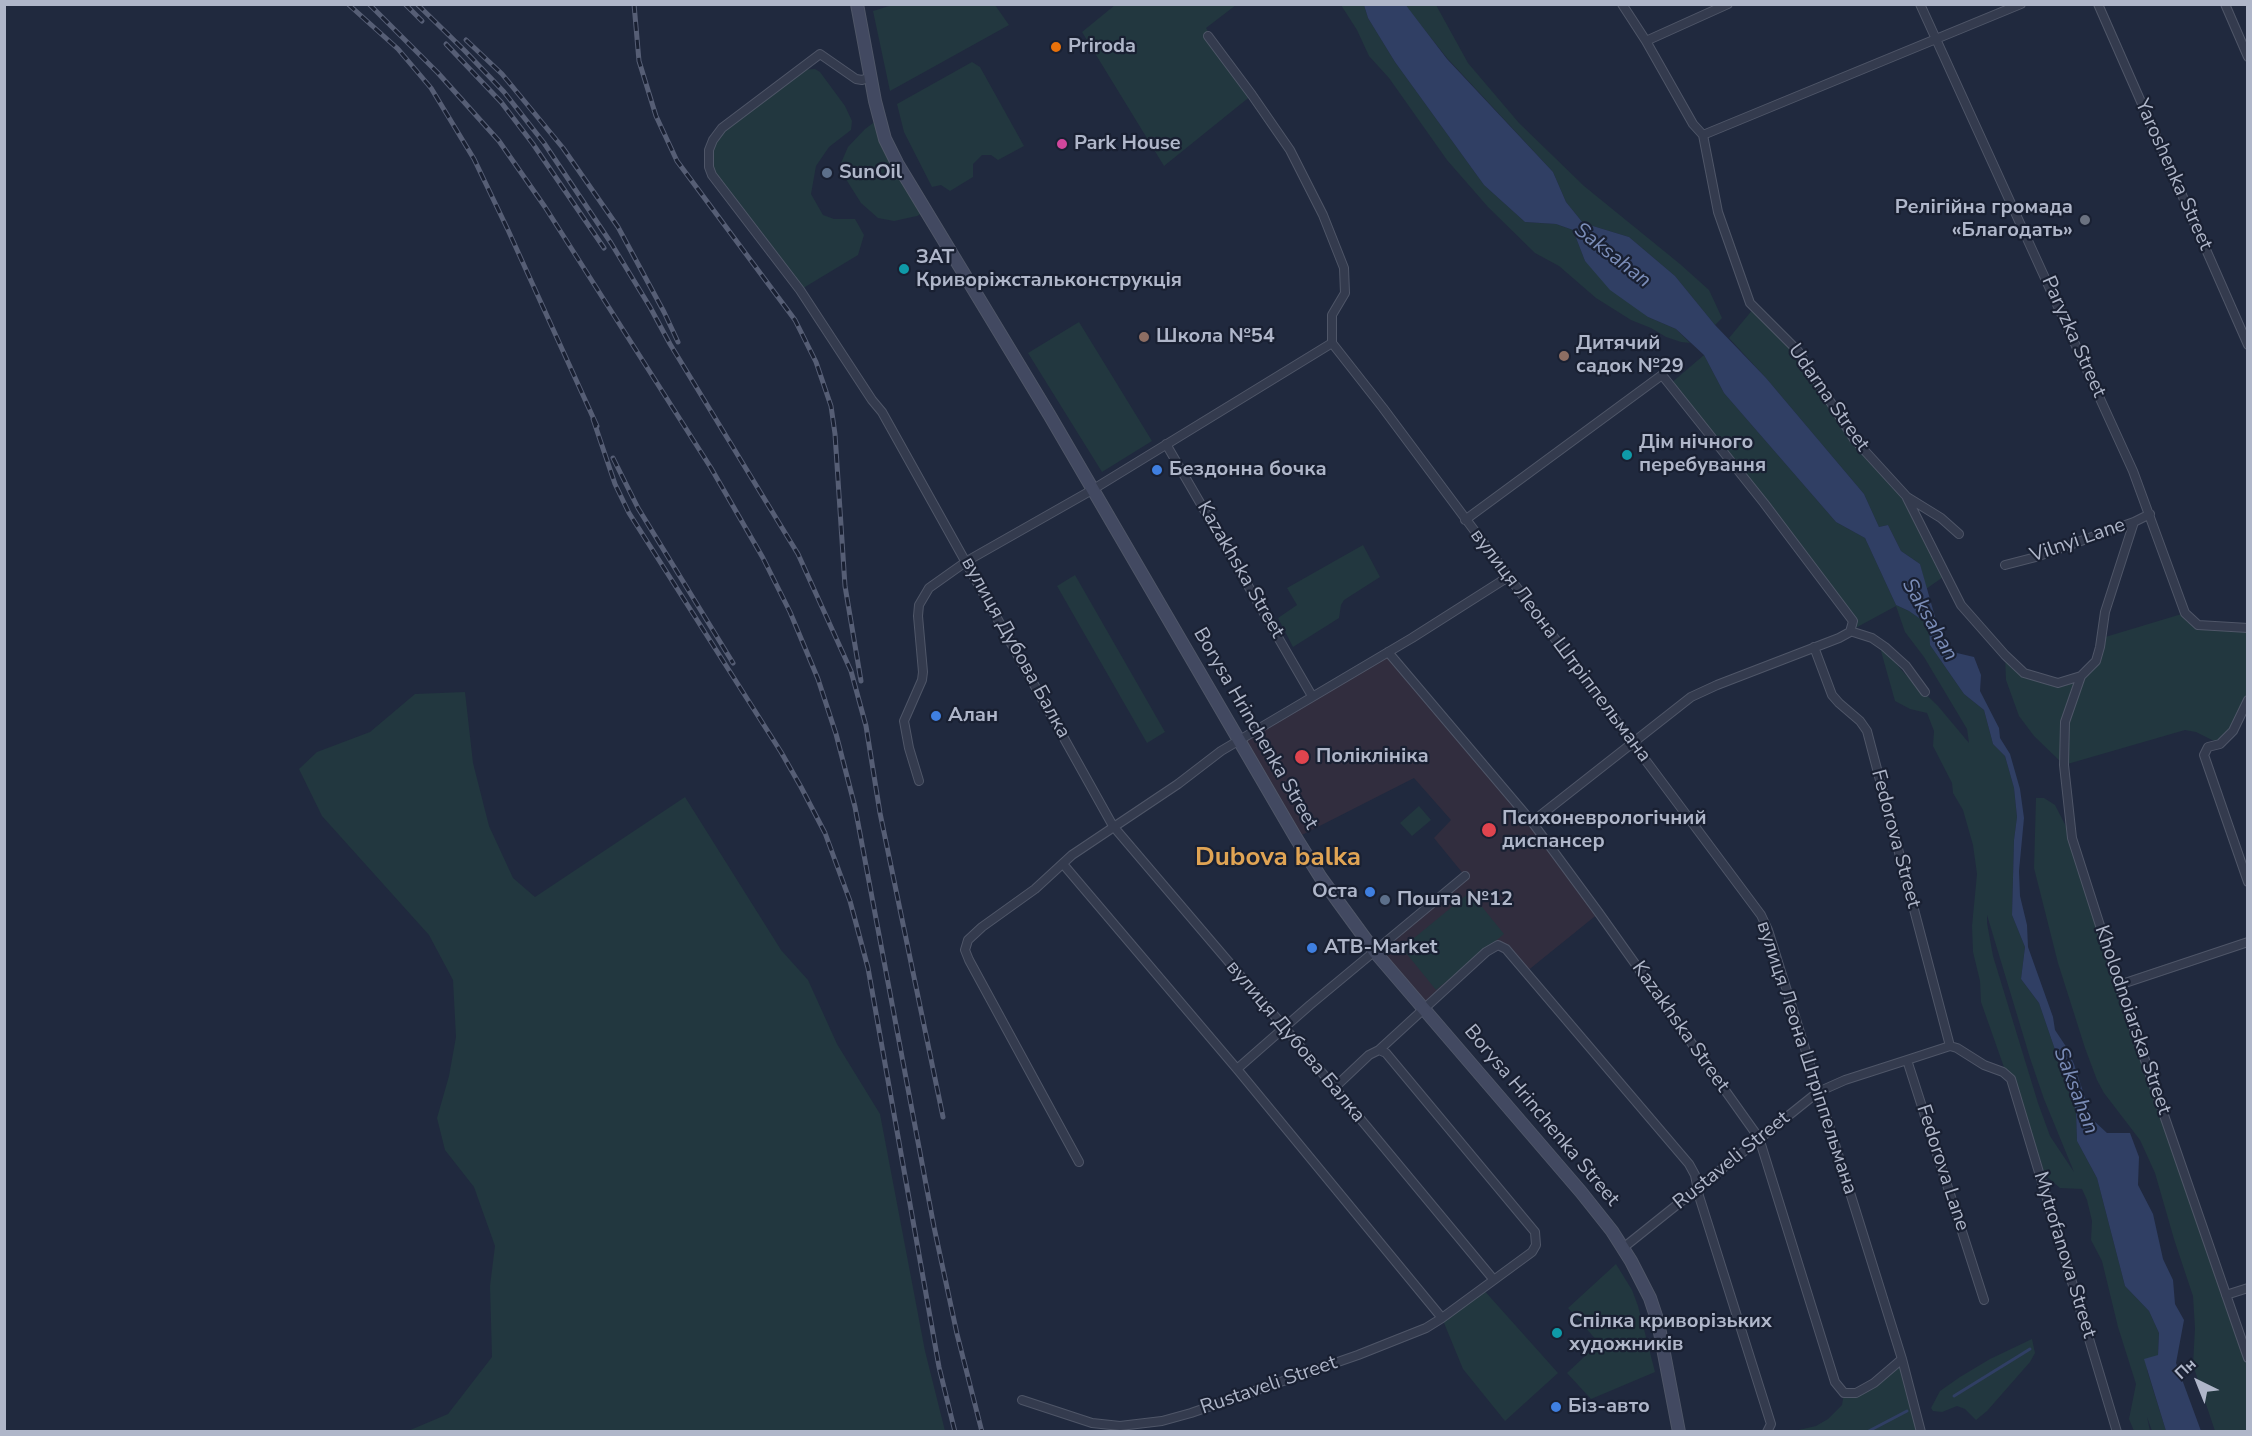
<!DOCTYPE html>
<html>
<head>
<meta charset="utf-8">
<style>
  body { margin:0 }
  #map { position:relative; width:2252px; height:1436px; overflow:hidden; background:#20293e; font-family:"Nunito Sans",sans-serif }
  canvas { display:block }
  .frame { position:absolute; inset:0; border:6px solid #afb6c9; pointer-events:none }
  .north { position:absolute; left:2168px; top:1352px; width:60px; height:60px; -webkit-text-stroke:4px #192032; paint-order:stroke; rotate:317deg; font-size:16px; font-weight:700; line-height:24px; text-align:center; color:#afb6c9 }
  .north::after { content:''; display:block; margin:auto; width:21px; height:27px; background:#afb6c9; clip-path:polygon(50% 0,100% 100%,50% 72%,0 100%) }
</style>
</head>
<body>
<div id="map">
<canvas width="2252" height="1436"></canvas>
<div class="frame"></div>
<div class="north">Пн</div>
</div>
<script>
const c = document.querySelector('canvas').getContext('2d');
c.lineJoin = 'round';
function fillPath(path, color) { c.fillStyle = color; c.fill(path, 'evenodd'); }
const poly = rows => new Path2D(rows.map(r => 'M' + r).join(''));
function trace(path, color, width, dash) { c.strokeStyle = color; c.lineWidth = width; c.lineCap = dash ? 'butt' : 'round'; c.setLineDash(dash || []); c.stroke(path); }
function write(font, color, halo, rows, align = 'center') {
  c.font = font + ' "Nunito Sans",sans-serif'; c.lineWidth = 4.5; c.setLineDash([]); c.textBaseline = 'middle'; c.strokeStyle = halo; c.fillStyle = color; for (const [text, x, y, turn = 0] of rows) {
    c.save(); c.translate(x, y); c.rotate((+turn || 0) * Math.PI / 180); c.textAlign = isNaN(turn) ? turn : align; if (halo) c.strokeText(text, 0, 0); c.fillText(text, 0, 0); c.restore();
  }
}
const medical = poly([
  [1388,652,1532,822,1599,913,1526,972,1498,945,1426,1008,1375,952,1465,876,1434,838,1451,820,1414,778,1296,838,1239,740]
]);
const green = poly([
  [892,5,995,5,1009,25,890,91,873,11],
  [1115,5,1236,5,1206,28,1252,95,1164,166,1082,32],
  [1341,5,1364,5,1368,18,1395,62,1484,185,1525,222,1556,224,1573,230,1585,261,1648,317,1676,329,1690,343,1681,342,1666,337,1651,328,1631,320,1596,298,1559,266,1535,253,1488,207,1447,160,1389,78,1369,56,1357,30],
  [1405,5,1436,5,1468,63,1519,123,1584,186,1680,264,1709,290,1722,318,1715,325,1675,276,1629,237,1583,223,1566,202,1553,172,1447,58],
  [972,62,980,67,1024,146,998,160,991,155,982,155,973,164,973,177,950,191,941,185,932,187,904,132,897,104],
  [815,69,820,72,845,106,852,121,851,130,829,147,816,166,811,194,823,215,834,219,855,219,864,235,858,255,800,290,712,175,713,140,799,70],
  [880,118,926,211,917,216,894,221,878,218,861,203,844,176,841,163,848,147,865,129],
  [1754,308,1783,335,1854,439,1907,497,1946,575,1926,589,1920,564,1901,551,1888,525,1879,527,1864,494,1766,378,1729,338],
  [1079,322,1152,441,1102,472,1028,353],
  [1704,355,1724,393,1836,522,1865,538,1896,605,1909,611,1930,625,1930,645,1964,694,1984,710,1993,744,2005,756,2014,788,2017,817,2014,840,2012,915,2025,947,2021,979,2039,1003,2076,1111,2077,1141,2097,1178,2125,1286,2149,1311,2159,1333,2158,1355,2147,1370,2166,1431,2152,1431,2147,1417,2150,1431,2134,1431,2129,1419,2136,1384,2118,1327,2102,1261,2091,1240,2092,1221,2087,1200,2082,1189,2060,1188,2045,1175,2027,1119,2020,1103,2008,1086,2006,1073,1981,1002,1980,981,1973,952,1972,926,1977,874,1973,845,1963,810,1953,793,1952,783,1933,746,1934,731,1927,713,1910,709,1895,701,1879,644,1905,674,1938,706,1969,743,1967,729,1924,657,1905,632,1896,606,1850,631,1853,621,1670,384],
  [1987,915,2030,1058,2044,1099,2074,1172,2050,1136,2038,1103,1993,956,1987,923],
  [1363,545,1380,577,1344,600,1341,605,1339,618,1293,647,1278,618,1297,605,1287,588],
  [1075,575,1165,732,1147,743,1057,586],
  [2185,613,2189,619,2247,628,2247,700,2220,744,2196,732,2185,730,2064,765,2034,736,2019,716,2006,680,2005,655,2024,673,2058,683,2082,676,2096,661,2102,638],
  [465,692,473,763,489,826,513,878,535,897,685,797,781,950,808,980,837,1044,880,1114,925,1351,945,1431,408,1431,448,1414,492,1357,490,1286,495,1246,474,1187,445,1150,437,1118,449,1076,456,1037,453,980,429,935,322,816,299,769,317,752,370,732,415,694],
  [2036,798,2044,798,2055,805,2072,838,2247,1358,2247,1431,2215,1431,2193,1365,2195,1328,2193,1296,2174,1239,2155,1173,2140,1140,2104,1093,2097,1080,2085,1048,2058,963,2034,868],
  [1419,806,1431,820,1412,836,1400,823],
  [1470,892,1504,934,1436,990,1402,948],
  [1616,1264,1632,1290,1638,1306,1655,1372,1591,1399,1567,1373,1599,1343,1568,1308],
  [1482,1288,1558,1373,1505,1421,1463,1369,1442,1318],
  [2032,1339,2035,1353,2030,1362,1987,1411,1976,1420,1965,1409,1957,1406,1942,1412,1933,1411,1931,1408,1940,1391,1960,1377,1990,1359],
  [1902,1359,1921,1431,1790,1432,1816,1426,1828,1419,1842,1405,1844,1393,1856,1393]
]);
const water = poly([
  [1405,4,1447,59,1553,172,1566,202,1583,223,1629,237,1675,276,1715,325,1766,378,1864,494,1879,527,1888,525,1901,551,1920,564,1943,645,1957,653,1974,657,1981,675,1980,691,1999,728,2000,738,2010,754,2020,789,2024,818,2019,871,2020,896,2027,925,2028,947,2053,1017,2055,1030,2067,1048,2074,1064,2092,1119,2107,1133,2130,1133,2139,1157,2138,1185,2153,1214,2163,1259,2173,1280,2175,1304,2184,1320,2176,1363,2201,1431,2166,1431,2144,1359,2158,1355,2159,1333,2149,1311,2125,1286,2097,1178,2077,1141,2076,1111,2039,1003,2021,979,2025,947,2012,915,2014,840,2017,817,2014,788,2005,756,1993,744,1984,710,1964,694,1930,645,1929,625,1909,611,1896,605,1865,538,1836,522,1724,393,1704,355,1676,329,1648,317,1610,290,1585,261,1573,230,1556,224,1525,222,1484,185,1395,62,1368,18,1364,5]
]);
const stream = poly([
  [1954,1396,2030,1349],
  [1867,1432,1907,1411]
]);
const street = poly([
  [1622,4,1646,41,1693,124,1703,135,1718,212,1750,303,1798,351,1854,439,1907,497,1941,518,1959,534],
  [1920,4,2133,471,2185,613,2198,625,2248,628],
  [2098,4,2248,345],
  [2225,4,2248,57],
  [1208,36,1252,95,1290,150,1323,215,1344,268,1345,293,1332,315,1332,343,1383,408,1761,915,1768,930,1902,1359,1921,1432],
  [1646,41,1728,4],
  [871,77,862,80,856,79,820,54,722,128,713,140,709,150,709,167,712,175,800,290,872,400,882,412,1113,826,1285,1028,1494,1280],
  [1703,135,2021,4],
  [1166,444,1312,696],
  [1907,498,1961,605,2005,655,2024,673,2058,683,2081,676,2096,661,2100,647,2105,612,2134,522],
  [1465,520,1662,375,1764,503,1853,621,1850,632,1839,638,1717,685,1691,697,1532,822],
  [2005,565,2036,557,2134,522,2150,514],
  [1850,631,1872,638,1885,647,1906,666,1925,692],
  [1814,647,1832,695,1839,703,1860,721,1867,731,1950,1046],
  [1388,652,1532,822,1599,913,1759,1138,1835,1382,1844,1393,1856,1393,1874,1383,1902,1359],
  [2081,676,2065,722,2064,765,2072,838,2119,985,2248,1358],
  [2248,700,2233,731,2220,744,2208,747,2204,755,2248,882],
  [919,781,909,748,904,721,922,680,923,672,918,616,919,605,929,588,967,561,1092,490,1332,343],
  [1063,864,1237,1069,1442,1318],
  [2119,985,2248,942],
  [1379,1050,1486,952,1498,945,1506,949,1689,1164,1695,1175,1699,1196,1771,1424,1767,1432],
  [1907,1060,1984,1300],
  [1237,1069,1310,1005,1465,876],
  [1079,1162,969,960,965,950,968,940,982,927,1035,889,1072,855,1178,784,1221,751,1412,638,1508,577],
  [1623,1248,1818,1092,1845,1080,1907,1060,1950,1046,1957,1048,1984,1065,2003,1072,2011,1079,2117,1432],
  [2226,1295,2248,1288],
  [1022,1400,1092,1423,1120,1426,1162,1421,1191,1413,1358,1355,1426,1328,1442,1318,1532,1252,1536,1245,1535,1232,1386,1053,1379,1050,1369,1055,1334,1088]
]);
const secondary = poly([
  [857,4,875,101,885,139,897,163,1050,416,1296,838,1321,878,1375,952,1581,1192,1612,1231,1631,1261,1650,1298,1658,1322,1679,1432]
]);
const rail = poly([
  [348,4,398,49,431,88,474,159,508,230,597,426],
  [369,4,438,73,499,141,545,207,711,468,763,558,790,612,818,679,836,734,855,807,934,1227,957,1334,982,1432],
  [405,4,422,21],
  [417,4,465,51,504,92,544,143,611,243,650,307,670,344,798,554,851,671,866,726,880,813,943,1117],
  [634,4,639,61,656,116,677,161,795,320,816,362,831,406,835,434,845,586,861,681],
  [466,40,502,74,563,148,618,227,664,312,678,342],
  [446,44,501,102,533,144,604,248],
  [593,419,615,484,629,513,781,752,801,787,825,833,850,901,868,968,939,1367,955,1432],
  [613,458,638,508,733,663]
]);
const markers = [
  [1056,47,6,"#e8710a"],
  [1062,144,6,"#d1479c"],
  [827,173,6,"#5c6f8a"],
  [2085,220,6,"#6b7280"],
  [904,269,6,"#0f9aa8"],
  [1144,337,6,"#8d6e63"],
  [1564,356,6,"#8d6e63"],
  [1627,455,6,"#0f9aa8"],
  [1157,470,6,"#3f7fe0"],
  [936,716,6,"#3f7fe0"],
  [1302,757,8,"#e0444e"],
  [1489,830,8,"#e0444e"],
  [1370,892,6,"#3f7fe0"],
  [1385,900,6,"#5c6f8a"],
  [1312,948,6,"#3f7fe0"],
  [1557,1333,6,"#0f9aa8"],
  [1556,1407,6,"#3f7fe0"]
];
const poiNames = [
  ["Priroda",1068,47],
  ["Park House",1074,144],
  ["SunOil",839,173],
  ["Релігійна громада",2073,208,"right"],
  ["«Благодать»",2073,231,"right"],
  ["ЗАТ",916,258],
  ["Криворіжстальконструкція",916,281],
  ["Школа №54",1156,337],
  ["Дитячий",1576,344],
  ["садок №29",1576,367],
  ["Дім нічного",1639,443],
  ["перебування",1639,466],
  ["Бездонна бочка",1169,470],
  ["Алан",948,716],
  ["Поліклініка",1316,757],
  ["Психоневрологічний",1502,819],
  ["диспансер",1502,842],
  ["Оста",1358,892,"right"],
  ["Пошта №12",1397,900],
  ["ATB-Market",1324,948],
  ["Спілка криворізьких",1569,1322],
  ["художників",1569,1345],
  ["Біз-авто",1568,1407]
];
const streetNames = [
  ["Yaroshenka Street",2173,175,66],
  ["Paryzka Street",2073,337,66],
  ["Udarna Street",1828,398,55],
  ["Vilnyi Lane",2078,541,-19],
  ["Kazakhska Street",1240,570,60],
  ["вулиця Леона Штріппельмана",1560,646,53],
  ["вулиця Дубова Балка",1015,648,61],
  ["Borysa Hrinchenka Street",1255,729,60],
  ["Fedorova Street",1895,839,75],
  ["Kholodnoiarska Street",2132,1020,71],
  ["Kazakhska Street",1680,1027,55],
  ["вулиця Дубова Балка",1295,1042,50],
  ["вулиця Леона Штріппельмана",1806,1058,72],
  ["Borysa Hrinchenka Street",1541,1116,50],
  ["Rustaveli Street",1732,1161,-39],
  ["Fedorova Lane",1942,1168,72],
  ["Mytrofanova Street",2064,1255,73],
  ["Rustaveli Street",1269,1386,-19]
];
const waterNames = [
  ["Saksahan",1612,256,38],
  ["Saksahan",1929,620,60],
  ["Saksahan",2075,1091,69]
];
const districtNames = [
  ["Dubova balka",1278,859]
];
fillPath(medical, '#312d3e');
fillPath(green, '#22373f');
fillPath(water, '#303f64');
trace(stream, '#303f64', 3);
trace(street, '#4f5668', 10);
trace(secondary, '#4f5668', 14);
trace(street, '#343b4e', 8);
trace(secondary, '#424961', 12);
trace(rail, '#565e75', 5);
trace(rail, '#192032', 3, [9]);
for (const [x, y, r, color] of markers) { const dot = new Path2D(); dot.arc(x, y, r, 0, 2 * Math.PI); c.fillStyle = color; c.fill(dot); trace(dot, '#192032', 2); }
write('bold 20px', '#afb6c9', '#192032', poiNames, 'left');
write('20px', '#afb6c9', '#192032', streetNames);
write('italic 21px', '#7b8db8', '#192032', waterNames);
write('bold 26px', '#e0a454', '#192032', districtNames);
</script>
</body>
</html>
